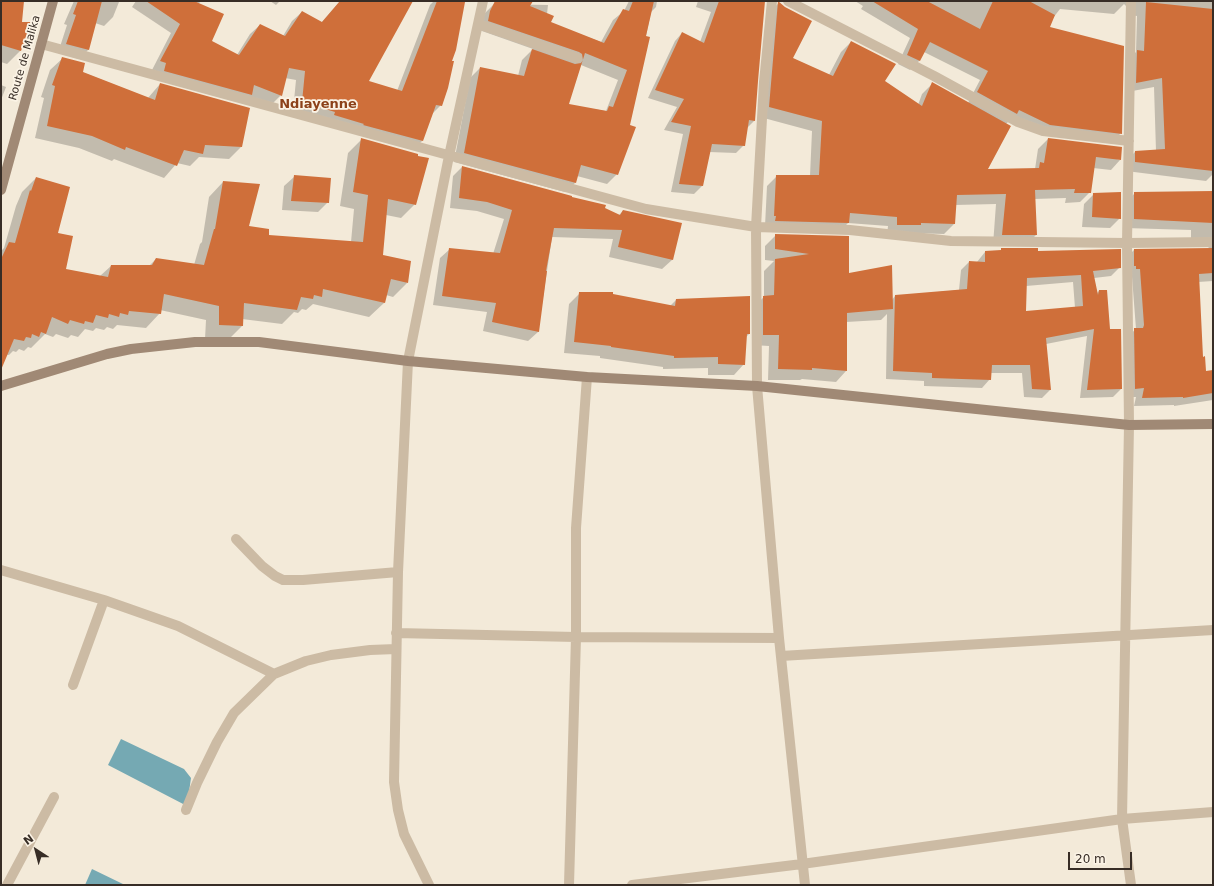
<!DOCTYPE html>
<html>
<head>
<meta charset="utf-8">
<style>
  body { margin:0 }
  #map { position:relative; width:1214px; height:886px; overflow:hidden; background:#f3ead9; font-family:"DejaVu Sans",sans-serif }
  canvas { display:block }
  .frame { position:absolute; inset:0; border:2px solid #372d26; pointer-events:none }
  .north { position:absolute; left:16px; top:830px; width:40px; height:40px; -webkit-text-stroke:3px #fbf3e5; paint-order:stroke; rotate:324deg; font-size:11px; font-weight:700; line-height:16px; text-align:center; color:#372d26 }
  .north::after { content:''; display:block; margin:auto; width:14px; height:18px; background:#372d26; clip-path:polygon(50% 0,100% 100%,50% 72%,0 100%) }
  .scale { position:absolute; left:1068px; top:852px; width:64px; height:18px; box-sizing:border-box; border:2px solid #372d26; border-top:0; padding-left:5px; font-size:12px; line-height:14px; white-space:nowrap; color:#372d26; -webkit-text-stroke:3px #fbf3e5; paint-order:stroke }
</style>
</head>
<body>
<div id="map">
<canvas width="1214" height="886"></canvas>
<div class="frame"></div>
<div class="north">N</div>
<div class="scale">20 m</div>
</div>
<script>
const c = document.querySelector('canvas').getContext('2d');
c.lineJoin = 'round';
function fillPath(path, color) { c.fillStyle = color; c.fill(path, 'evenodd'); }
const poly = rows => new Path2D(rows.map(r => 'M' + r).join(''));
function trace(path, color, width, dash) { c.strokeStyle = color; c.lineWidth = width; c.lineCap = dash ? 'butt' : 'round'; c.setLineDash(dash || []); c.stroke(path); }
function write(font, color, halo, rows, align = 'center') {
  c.font = font + ' "DejaVu Sans",sans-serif'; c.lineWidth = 3.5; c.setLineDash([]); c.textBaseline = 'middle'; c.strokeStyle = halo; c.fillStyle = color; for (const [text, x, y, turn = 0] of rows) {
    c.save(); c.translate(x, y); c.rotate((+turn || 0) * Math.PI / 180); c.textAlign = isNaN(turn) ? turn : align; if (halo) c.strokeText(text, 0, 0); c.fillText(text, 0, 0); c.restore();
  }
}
const water = poly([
  [121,739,184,769,191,778,187,806,108,765],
  [92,869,125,885,85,885]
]);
const shadow = poly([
  [1,1,23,1,21,22,21,50,7,64,1,62],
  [74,1,119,2,113,17,104,26,95,23,88,50,79,59,58,53,67,25,64,24],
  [136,1,201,1,198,4,211,41,237,55,250,34,260,25,283,36,292,21,302,12,321,23,340,1,412,1,367,82,397,91,430,5,434,1,452,1,455,2,441,105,431,115,422,141,413,150,293,111,296,80,285,78,281,95,272,104,152,70,171,33,132,7],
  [270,1,280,1,276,5],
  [629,1,657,1,656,7,651,12,617,174,607,184,577,176,575,183,565,192,454,162,470,78,480,68,518,76,522,60,533,49,479,30,484,14,494,4,548,5,547,14,550,23,601,42,613,20,624,11],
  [581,65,618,80,606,111,567,105],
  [698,1,764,1,754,121,747,128,744,145,736,153,709,152,702,186,694,194,671,192,683,134,664,130,677,107,648,98,675,41,682,33,700,42,711,12,696,7],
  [855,1,1213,1,1213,174,1206,181,1126,171,1126,161,1135,152,1156,151,1154,87,1127,92,1128,60,1136,52,1137,16,1129,15,1128,8,1124,4,1114,14,1060,9,1046,27,1121,133,1112,142,1010,120,1006,124,986,170,1035,169,1038,149,1048,139,1120,160,1111,170,1093,168,1090,192,1080,202,1065,203,1066,198,1034,199,1036,235,1026,245,993,245,996,204,955,205,954,224,944,234,912,233,887,235,888,226,848,223,838,233,765,226,767,186,777,176,810,176,812,131,760,117,769,12,779,3,792,58,829,75,841,52,851,42,883,82,918,105,922,94,932,84,968,103,980,80,924,52,919,61,910,70,898,64,910,38,861,9,863,6],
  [63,58,82,72,148,98,160,84,241,147,229,159,199,157,190,166,177,163,164,178,114,159,112,161,79,148,35,138,44,98,41,97,50,70],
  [1,85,6,87,1,100],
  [362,139,415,204,401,218,386,215,382,256,407,283,393,297,386,295,384,303,369,317,313,304,306,310,302,309,298,313,294,312,282,324,242,319,242,326,228,340,205,339,206,320,160,310,160,313,146,328,117,325,113,329,107,327,104,330,96,328,93,331,85,329,78,337,71,335,68,338,56,334,53,337,45,334,31,348,28,347,24,351,19,349,16,352,13,351,9,355,1,354,1,251,4,248,16,206,22,192,36,178,57,234,65,270,100,276,111,266,149,266,156,259,194,265,200,244,202,242,209,197,223,182,248,226,267,236,351,242,354,209,340,206,348,153],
  [462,167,571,198,604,209,618,216,623,211,681,224,672,260,662,269,609,257,613,239,552,237,538,332,528,341,483,331,487,312,433,305,440,258,450,249,493,254,504,219,477,211,450,208,453,176],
  [294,177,328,202,318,212,282,210,284,186],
  [1213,192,1213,281,1198,282,1202,358,1205,372,1213,371,1213,400,1174,406,1174,405,1134,406,1136,397,1127,397,1126,338,1136,329,1132,277,1125,259,1134,250,1210,250,1207,245,1191,244,1191,230,1125,228,1126,202,1135,193],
  [1094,194,1120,218,1110,228,1082,227,1084,204],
  [776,235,848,274,892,300,895,296,959,290,961,270,969,262,977,262,985,252,1000,251,1002,249,1037,252,1120,267,1111,276,1094,278,1097,293,1099,291,1109,331,1121,389,1113,397,1080,398,1087,336,1046,344,1050,390,1042,398,1024,397,1022,373,990,373,990,379,982,388,924,386,924,381,886,379,887,314,881,320,846,322,846,371,836,382,802,379,800,380,768,380,769,346,753,345,752,308,764,297,764,271,774,261,765,260,765,246],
  [1073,282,1075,308,1025,312,1026,286],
  [580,293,612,295,670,306,676,300,749,334,746,337,744,364,734,375,708,375,708,368,663,369,663,367,600,358,600,356,564,353,569,304]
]);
const building = poly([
  [1,1,24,1,22,22,31,22,21,51,1,45],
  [78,1,102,1,89,50,66,44,76,15,73,14],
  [146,1,194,1,224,14,212,41,239,55,260,24,285,36,302,11,322,22,340,1,413,1,369,81,402,91,437,1,465,2,456,50,452,61,454,61,448,88,442,106,436,105,423,141,363,125,364,124,334,115,335,112,302,102,305,71,289,68,282,96,254,85,252,95,164,71,166,63,160,61,180,24],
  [495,1,533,1,530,6,554,16,551,22,604,43,623,9,629,11,633,1,654,1,646,36,650,37,630,125,636,127,618,175,581,165,576,183,464,153,480,67,524,76,532,49,575,64,581,63,583,60,582,54,579,52,488,21,490,11],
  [585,53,627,70,613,107,609,106,607,111,569,104],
  [719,1,765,1,758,81,755,121,749,120,745,146,712,144,703,186,679,184,691,126,671,122,684,99,655,90,682,32,704,43],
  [778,1,785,7,812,21,793,58,833,76,851,41,896,64,885,81,922,106,932,82,1011,126,988,169,1039,168,1040,162,1044,163,1048,138,1122,147,1121,160,1096,157,1091,193,1074,193,1075,189,1035,190,1037,235,1002,235,1006,194,957,195,955,224,921,223,921,225,897,225,897,217,850,213,849,223,775,221,776,216,774,216,776,175,819,175,822,121,769,107],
  [872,1,927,1,980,29,993,1,1029,1,1055,15,1050,27,1124,46,1122,134,1050,125,1019,110,1017,114,977,92,988,71,930,42,920,61,907,55,918,29],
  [1146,2,1213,9,1213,171,1135,162,1135,151,1165,149,1162,78,1136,83,1137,50,1144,51],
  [62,57,85,63,83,72,155,100,160,83,250,108,242,147,205,145,203,154,184,150,177,166,126,147,125,150,92,136,47,126,55,86,52,85],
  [361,138,418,154,418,156,429,158,416,205,388,199,383,255,411,261,408,283,391,279,385,303,323,289,322,297,314,295,313,299,301,297,297,310,244,303,243,326,219,325,219,306,164,294,161,314,129,311,128,315,120,313,119,317,109,314,108,318,96,315,93,323,85,321,84,324,70,320,68,324,52,317,46,334,41,332,39,337,32,334,31,338,26,337,24,341,14,339,1,370,1,259,9,242,15,243,30,190,31,191,36,177,70,187,58,233,73,236,66,269,108,277,111,265,152,265,156,258,204,265,214,229,215,229,223,181,260,184,249,226,269,229,269,235,363,242,368,195,353,192],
  [462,166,572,196,572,197,606,205,605,208,620,215,623,210,682,223,673,260,618,247,622,230,554,228,546,271,547,271,539,332,492,322,496,303,442,296,449,248,500,253,512,210,487,202,459,198],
  [294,175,331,178,329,203,291,201],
  [1213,191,1213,223,1134,219,1134,192],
  [1121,192,1121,219,1092,217,1093,193],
  [775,234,849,236,849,273,892,265,893,309,847,313,847,371,812,368,812,370,778,369,779,335,763,335,763,296,774,295,775,259,809,254,775,249],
  [1001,248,1038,248,1038,251,1121,249,1121,268,1093,271,1098,295,1099,290,1107,290,1110,329,1121,329,1122,389,1087,390,1094,329,1046,338,1051,390,1032,389,1030,365,992,365,991,380,932,378,932,373,893,371,895,295,967,289,969,261,985,262,985,251,1001,250],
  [1081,275,1083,306,1026,311,1027,278],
  [1213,248,1213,273,1199,274,1203,357,1205,356,1206,371,1213,370,1213,393,1183,398,1183,397,1142,398,1144,388,1135,389,1134,328,1143,328,1144,325,1140,269,1136,269,1136,266,1134,266,1134,249],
  [579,292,613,292,613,294,675,306,676,299,750,296,750,334,747,334,745,365,718,364,718,357,674,358,674,356,611,347,611,346,574,342]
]);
const street = poly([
  [772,1,764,82,756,227,757,386,779,638,805,885],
  [788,1,934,76,1018,122,1043,131,1129,141],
  [1131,1,1127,243,1129,425,1122,819,1131,885],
  [478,24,577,58],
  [41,44,646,209,756,227,850,230,951,241,1127,243,1213,242],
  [236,539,262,566,275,576,283,580,303,580,398,572],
  [1,570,104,600,178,626,274,674],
  [396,633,576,637,779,638],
  [781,656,1213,630],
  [73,685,104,600],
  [186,810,197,783,217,742,234,713,274,674,306,661,331,655,370,650,396,649],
  [7,885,54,797],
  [429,885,404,834,398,810,394,782,398,572,408,361,449,156,483,1],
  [569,885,576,637,576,528,587,377],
  [632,885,802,864,1122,819,1213,812]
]);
const secondary = poly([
  [1,190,53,1],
  [1,386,107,354,131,349,195,342,259,342,408,361,587,377,757,386,1129,425,1213,424]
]);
const streetNames = [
  ["Route de Malika",25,58,-74]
];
const quarterNames = [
  ["Ndiayenne",318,105]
];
fillPath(water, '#75a9b3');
fillPath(shadow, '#0003');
fillPath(building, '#cf6f3a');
trace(street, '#ccbba4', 10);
trace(secondary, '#a08975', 10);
write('11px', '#372d26', '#fbf3e5', streetNames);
write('bold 13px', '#8c4119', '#fbf3e5', quarterNames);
</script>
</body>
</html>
